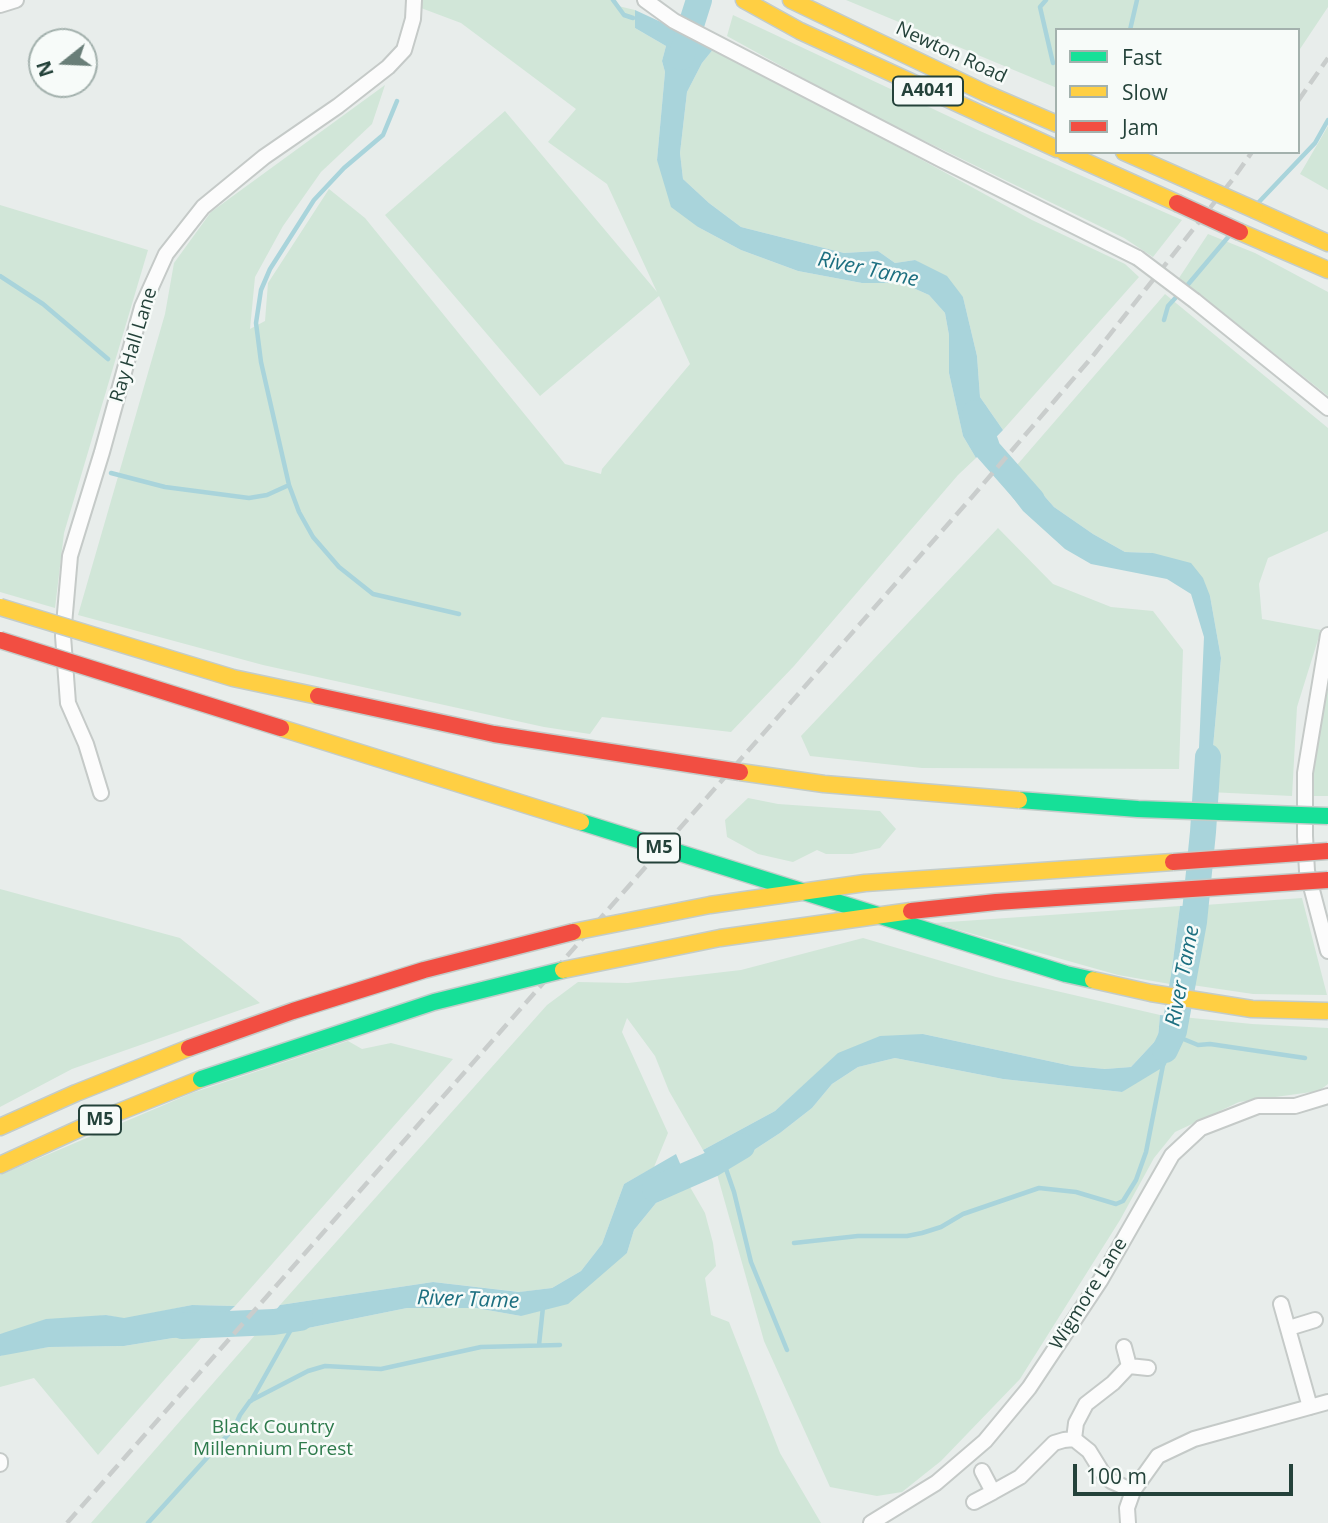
<!DOCTYPE html>
<html>
<head>
<meta charset="utf-8">
<style>
  body { margin:0 }
  #map { position:relative; width:1328px; height:1523px; overflow:hidden; background:#e8edeb; font-family:"Open Sans",sans-serif }
  canvas { display:block }
  .legend { position:absolute; left:1055px; top:28px; width:245px; height:126px; box-sizing:border-box; background:#f7fbf9; border:2px solid #a3b1ad; margin:0; padding:9px 12px; list-style:none; font-size:21px; color:#24423a }
  .legend li { display:flex; align-items:center; gap:14px; height:35px }
  .legend b { width:35px; border:2px solid #a3b1ad }
  .north { position:absolute; left:28px; top:28px; width:70px; height:70px; box-sizing:border-box; background:#f7fbf9; border:2px solid #a3b1ad; border-radius:50%; rotate:252deg; font-size:19px; font-weight:700; line-height:28px; text-align:center; color:#24423a }
  .north::after { content:''; display:block; margin:auto; width:24px; height:32px; background:#697e78; clip-path:polygon(50% 0,100% 100%,50% 72%,0 100%) }
  .scale { position:absolute; left:1073px; top:1464px; width:220px; height:32px; box-sizing:border-box; border:4px solid #24423a; border-top:0; padding-left:9px; font-size:21px; line-height:24px; white-space:nowrap; color:#24423a; -webkit-text-stroke:5px #f7fbf9; paint-order:stroke }
</style>
</head>
<body>
<div id="map">
<canvas width="1328" height="1523"></canvas>
<ul class="legend">
<li><b style="height:9px;background:#16e098"></b>Fast</li>
<li><b style="height:9px;background:#ffcf43"></b>Slow</li>
<li><b style="height:9px;background:#f24e42"></b>Jam</li>
</ul>
<div class="north">N</div>
<div class="scale">100 m</div>
</div>
<script>
const c = document.querySelector('canvas').getContext('2d');
c.lineJoin = 'round';
function fillPath(path, color) { c.fillStyle = color; c.fill(path, 'evenodd'); }
const poly = rows => new Path2D(rows.map(r => 'M' + r).join(''));
function trace(path, color, width, dash) { c.strokeStyle = color; c.lineWidth = width; c.lineCap = dash ? 'butt' : 'round'; c.setLineDash(dash || []); c.stroke(path); }
function write(font, color, halo, rows, align = 'center') {
  c.font = font + ' "Open Sans",sans-serif'; c.lineWidth = 5; c.setLineDash([]); c.textBaseline = 'middle'; c.strokeStyle = halo; c.fillStyle = color; for (const [text, x, y, turn = 0] of rows) {
    c.save(); c.translate(x, y); c.rotate((+turn || 0) * Math.PI / 180); c.textAlign = isNaN(turn) ? turn : align; if (halo) c.strokeText(text, 0, 0); c.fillText(text, 0, 0); c.restore();
  }
}
const green = poly([
  [422,0,616,0,618,6,635,10,635,28,666,46,662,61,665,72,657,160,698,227,741,250,798,271,862,283,902,283,929,295,945,313,949,335,949,373,963,436,976,458,958,475,794,666,731,732,602,717,590,734,544,727,263,665,78,615,165,314,174,263,211,212,385,85,372,124,321,172,283,226,255,277,250,329,265,321,268,283,329,189,365,218,565,464,601,474,602,469,690,364,659,296,540,396,385,215,505,111,657,292,607,184,548,142,576,109,461,23,421,8],
  [846,0,1328,0,1328,7,1298,52,1298,30,1057,30,1057,88],
  [733,15,980,131,1182,220,1153,257,1124,238,857,108,727,36],
  [715,47,1032,220,1125,264,1139,277,1003,430,980,397,977,356,963,297,915,260,895,263,878,251,844,253,741,227,709,203,683,179,680,153,687,92,702,63],
  [1328,126,1328,190,1300,174],
  [0,205,148,250,64,533,55,608,0,592],
  [1208,234,1255,253,1328,292,1328,396,1179,278],
  [1165,294,1328,428,1328,531,1268,558,1259,584,1262,619,1321,630,1297,707,1292,796,1209,792,1221,658,1210,596,1153,553,1125,552,1093,534,1054,507,1017,465],
  [998,528,1053,584,1111,607,1153,611,1183,650,1179,769,922,768,810,756,801,736],
  [1328,689,1328,796,1312,796,1313,756],
  [748,798,778,804,880,811,896,829,880,848,852,854,826,854,817,850,793,862,758,854,727,837,725,820],
  [0,889,180,938,260,1003,72,1069,0,1107],
  [1302,898,1327,995,1253,994,1192,985,1205,905],
  [1180,906,1170,984,1118,975,934,923],
  [863,938,996,977,1160,1015,1158,1038,1131,1067,1105,1069,1072,1066,923,1034,838,1054,775,1111,703,1150,669,1091,655,1056,627,1018,622,1032,668,1133,654,1167,624,1184,602,1244,581,1271,552,1288,520,1292,433,1282,280,1305,547,1005,578,982,628,983,741,970],
  [1182,1017,1252,1024,1328,1028,1328,1084,1319,1091,1239,1102,1175,1132,1154,1158,1120,1220,1020,1379,941,1461,902,1492,877,1496,830,1487,764,1341,717,1174,780,1133,812,1108,832,1084,858,1067,895,1058,1003,1079,1122,1092,1181,1038],
  [348,1041,362,1049,391,1043,453,1059,235,1306,192,1305,124,1319,106,1315,0,1334,0,1175,192,1093],
  [690,1187,705,1213,713,1243,716,1266,705,1278,711,1315,729,1322,780,1453,821,1523,91,1523,256,1334,298,1330,407,1308,476,1308,521,1316,627,1253,634,1230,656,1203],
  [202,1337,98,1455,34,1378,0,1387,0,1356,10,1353,49,1347,124,1346,173,1338]
]);
const water = poly([
  [635,10,715,47,702,63,687,92,680,153,683,179,709,203,741,227,844,253,878,251,895,263,915,260,947,276,963,297,977,356,980,397,1003,430,976,458,963,436,949,373,949,335,945,313,929,295,902,283,862,283,798,271,741,250,698,227,671,207,657,160,665,72,662,61,666,46,635,28],
  [1017,465,1054,507,1093,534,1125,552,1153,553,1191,563,1203,578,1210,596,1221,658,1209,792,1197,792,1204,637,1191,594,1167,579,1091,564,1065,549,1023,511,1000,481],
  [1205,905,1192,985,1170,984,1180,906],
  [1160,1015,1182,1017,1181,1038,1165,1066,1122,1092,1003,1079,895,1058,858,1067,832,1084,812,1108,780,1133,717,1174,703,1150,775,1111,838,1053,880,1036,923,1034,1072,1066,1105,1069,1131,1067,1158,1038],
  [676,1154,690,1187,656,1203,634,1230,627,1253,568,1304,521,1316,476,1308,407,1308,298,1330,256,1334,280,1305,433,1282,519,1292,552,1288,581,1271,602,1244,624,1184],
  [192,1305,235,1306,202,1337,173,1338,124,1346,49,1347,0,1356,0,1334,46,1319,106,1315,124,1318]
]);
const stream = poly([
  [613,0,624,15,633,18],
  [1046,0,1040,7,1053,63],
  [1130,30,1137,0],
  [1258,203,1315,143,1328,120],
  [0,276,43,304,108,359],
  [1185,288,1229,236],
  [1164,320,1168,306,1179,294],
  [111,473,165,487,249,498,267,495,289,485,261,362,256,323,261,290,270,269,314,200,344,168,383,135,397,101],
  [289,485,299,512,313,537,339,567,373,594,459,614],
  [1177,1034,1181,1038,1198,1045,1210,1044,1305,1058],
  [726,1169,734,1192,751,1262,787,1350],
  [794,1243,858,1236,907,1236,922,1233,941,1227,963,1214,1039,1188,1076,1192,1116,1204,1123,1201,1136,1180,1146,1152,1164,1060],
  [539,1345,543,1307],
  [251,1401,293,1326],
  [148,1523,234,1428,240,1415,250,1401,308,1371,325,1366,381,1369,481,1347,560,1345]
]);
const river = poly([
  [681,57,699,0],
  [975,413,988,450,1032,500],
  [1165,1050,1174,1031,1194,922,1203,832,1208,757],
  [655,1189,712,1164,742,1146],
  [182,1326,274,1322,300,1318]
]);
const street = poly([
  [645,0,674,21,942,160,1138,258],
  [0,5,16,0],
  [1195,301,1328,408],
  [1328,635,1305,773,1305,836,1307,871,1328,951],
  [101,793,86,744,68,703,63,636,70,556,102,452,142,307,166,254,203,207,264,157,338,106,388,67,404,50,413,19,414,0],
  [1281,1304,1310,1407],
  [1289,1328,1315,1320],
  [1124,1347,1129,1366],
  [1074,1439,1076,1423,1086,1404,1113,1383,1129,1366,1148,1368],
  [0,1461,0,1464],
  [982,1471,993,1492,1020,1477,1054,1443,1064,1440,1074,1439,1089,1451,1102,1472,1111,1481,1133,1491],
  [974,1502,993,1492],
  [871,1523,936,1483,985,1441,1029,1388,1100,1281,1172,1155,1201,1128,1258,1106,1295,1106,1328,1096],
  [1128,1523,1127,1508,1133,1491,1158,1456,1194,1439,1328,1402]
]);
const slow = poly([
  [744,0,800,31,1057,149],
  [791,0,985,93,1057,124],
  [1064,152,1177,203],
  [1124,152,1192,182],
  [1255,210,1328,243],
  [1240,232,1328,270],
  [0,1127,76,1093,189,1048],
  [0,1165,94,1122,201,1079]
]);
const rail = poly([
  [1298,101,1328,58],
  [67,1523,972,497,1092,357,1233,179,1252,152]
]);
const streetBridge = poly([
  [1138,258,1195,301]
]);
const fastBridge = poly([
  [1019,800,1138,809,1328,816],
  [581,822,1066,974,1093,980],
  [201,1079,434,1002,563,970]
]);
const slowBridge = poly([
  [1192,182,1255,210],
  [0,607,233,678,318,696],
  [281,728,581,822],
  [740,772,824,784,1019,800],
  [573,932,710,905,865,883,1173,862],
  [563,970,720,938,911,911],
  [1093,980,1151,993,1252,1009,1328,1011]
]);
const jamBridge = poly([
  [1177,203,1240,232],
  [0,640,281,728],
  [318,696,494,734,740,772],
  [1173,862,1328,851],
  [911,911,996,902,1328,880],
  [189,1048,293,1011,424,970,573,932]
]);
const shields = [
  [928,91,70],
  [659,848,42],
  [100,1120,42]
];
const shieldNames = [
  ["A4041",928,91],
  ["M5",659,848],
  ["M5",100,1120]
];
const streetNames = [
  ["Newton Road",951,53,25],
  ["Ray Hall Lane",134,345,-73],
  ["Wigmore Lane",1089,1294,-58]
];
const parkNames = [
  ["Black Country",273,1428],
  ["Millennium Forest",273,1450]
];
const waterNames = [
  ["River Tame",868,270,12],
  ["River Tame",1183,976,-79],
  ["River Tame",468,1300,2]
];
fillPath(green, '#d1e6d8');
fillPath(water, '#a9d4db');
trace(stream, '#a9d4db', 4.5);
trace(river, '#a9d4db', 26);
trace(street, '#c5cac8', 18);
trace(slow, '#c3ccc9', 19);
trace(street, '#fcfcfc', 14);
trace(slow, '#ffcf43', 16);
trace(rail, '#c9cdcc', 4.5, [14, 7]);
trace(streetBridge, '#c5cac8', 18, []);
trace(fastBridge, '#c3ccc9', 19, []);
trace(slowBridge, '#c3ccc9', 19, []);
trace(jamBridge, '#c3ccc9', 19, []);
trace(streetBridge, '#fcfcfc', 14);
trace(fastBridge, '#16e098', 16);
trace(slowBridge, '#ffcf43', 16);
trace(jamBridge, '#f24e42', 16);
for (const [x, y, w] of shields) { const box = new Path2D(); box.roundRect(x - w / 2, y - 14.5, w, 29, 5); c.fillStyle = '#f7fbf9'; c.fill(box); trace(box, '#24423a', 2); }
write('bold 18px', '#24423a', null, shieldNames);
write('19px', '#24423a', '#f7fbf9', streetNames);
write('19px', '#2d7a4b', '#f7fbf9', parkNames);
write('italic 21px', '#1c6f80', '#f7fbf9', waterNames);
</script>
</body>
</html>
